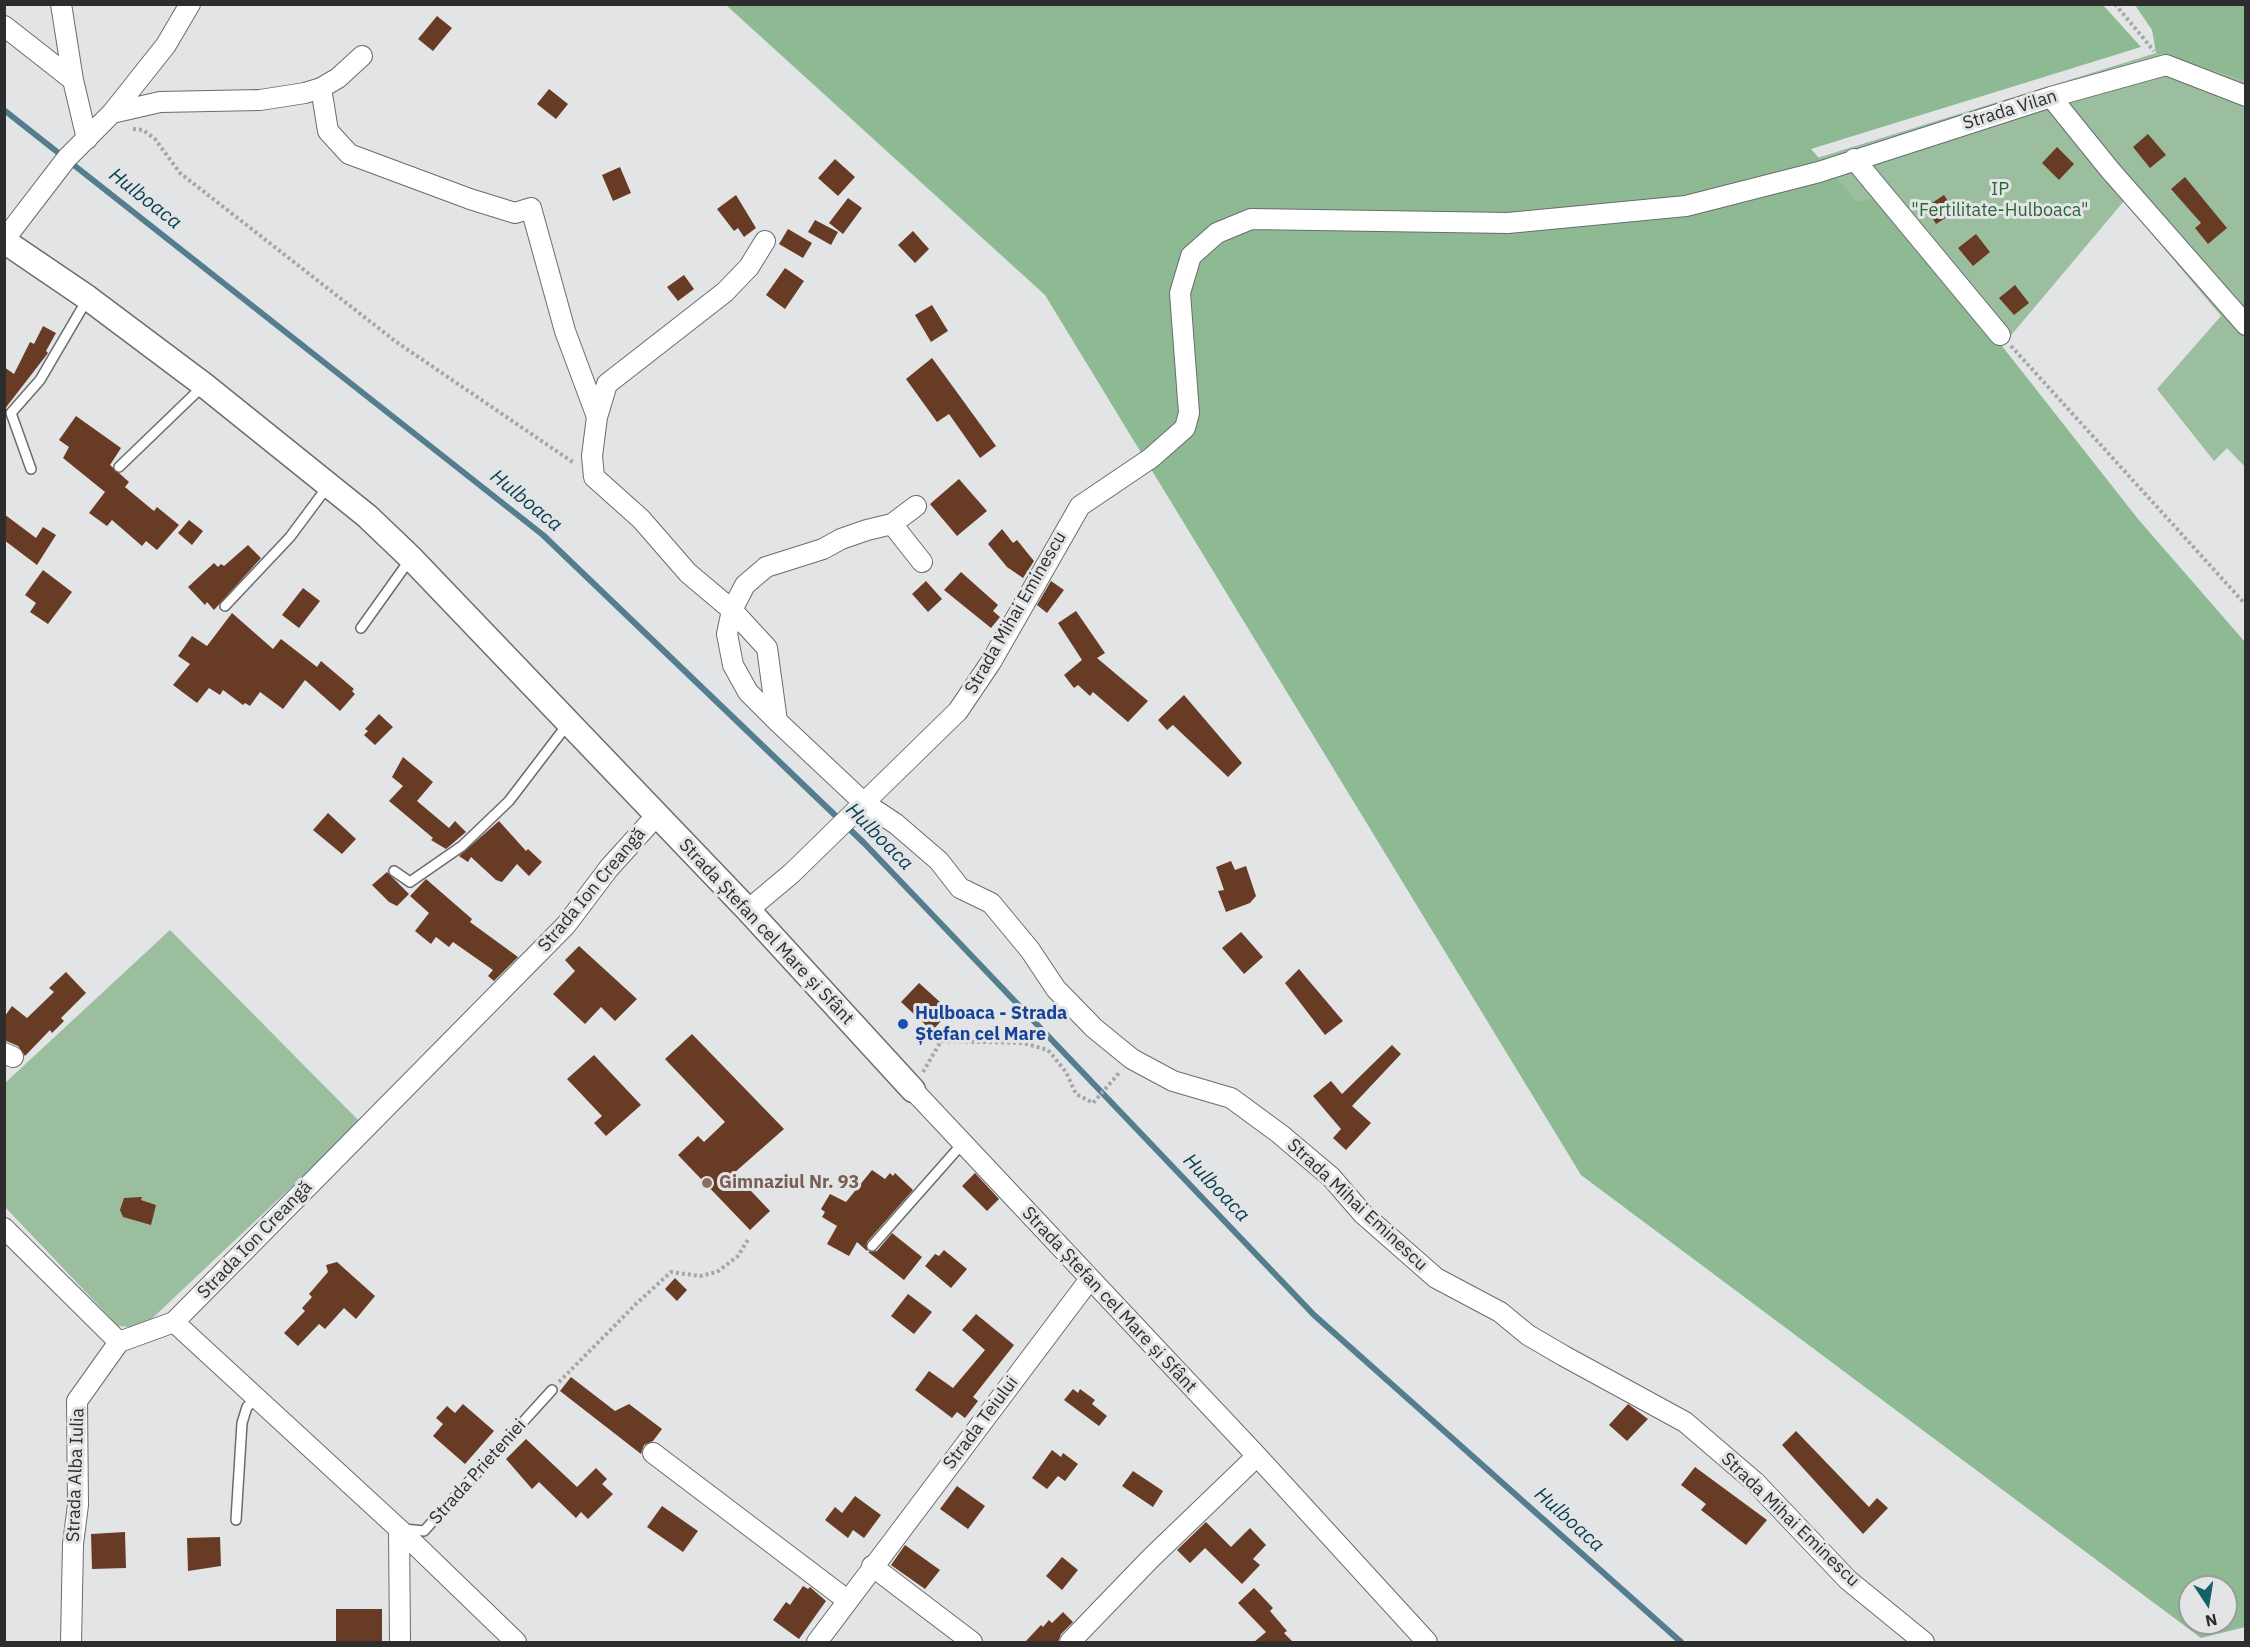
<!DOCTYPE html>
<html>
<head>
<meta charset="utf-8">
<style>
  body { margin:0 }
  #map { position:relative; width:2250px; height:1647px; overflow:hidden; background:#e3e4e6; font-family:"IBM Plex Sans",sans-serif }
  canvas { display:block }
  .frame { position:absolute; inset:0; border:6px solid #2d2d2e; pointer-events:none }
  .north { position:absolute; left:2178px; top:1575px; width:60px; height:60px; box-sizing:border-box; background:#e3e4e6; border:2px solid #9a9b9c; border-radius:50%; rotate:168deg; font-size:16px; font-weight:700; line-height:24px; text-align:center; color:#2d2d2e }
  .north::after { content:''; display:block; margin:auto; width:21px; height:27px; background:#126268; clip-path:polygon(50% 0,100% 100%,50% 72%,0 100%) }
</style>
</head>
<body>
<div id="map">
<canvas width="2250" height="1647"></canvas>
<div class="frame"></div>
<div class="north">N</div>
</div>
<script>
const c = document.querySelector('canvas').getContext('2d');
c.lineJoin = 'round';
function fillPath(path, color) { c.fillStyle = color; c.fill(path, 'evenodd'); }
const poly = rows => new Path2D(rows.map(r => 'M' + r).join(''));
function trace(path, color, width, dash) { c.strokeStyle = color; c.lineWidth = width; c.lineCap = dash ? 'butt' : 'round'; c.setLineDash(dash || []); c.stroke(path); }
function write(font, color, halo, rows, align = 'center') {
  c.font = font + ' "IBM Plex Sans",sans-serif'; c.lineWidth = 6; c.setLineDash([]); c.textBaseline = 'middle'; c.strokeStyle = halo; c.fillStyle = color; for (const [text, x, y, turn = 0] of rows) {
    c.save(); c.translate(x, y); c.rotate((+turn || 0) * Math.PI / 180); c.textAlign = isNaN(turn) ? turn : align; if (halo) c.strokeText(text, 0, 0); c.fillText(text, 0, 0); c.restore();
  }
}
const green = poly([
  [2156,53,2245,81,2245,467,2227,448,2214,461,2157,389,2221,316,2124,201,2002,346,1874,199,1857,201,1817,158],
  [170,930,360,1122,142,1328,118,1326,5,1207,5,1083]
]);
const forest = poly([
  [726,5,2103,5,2141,47,1811,149,1857,201,1874,198,2002,346,2138,519,2245,642,2245,1627,2201,1638,1581,1175,1045,295],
  [2190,1587,2226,1587,2226,1623,2190,1623],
  [2135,5,2245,5,2245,81,2156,53,2152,30]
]);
const stream = poly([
  [4,110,543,535,864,843,1314,1315,1681,1642]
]);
const building = poly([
  [437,16,452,28,433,51,418,39],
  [549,89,568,104,556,119,537,104],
  [2148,134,2166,155,2150,168,2133,147],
  [2057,147,2074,164,2059,180,2042,163],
  [835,159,855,177,838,196,818,178],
  [620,167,631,193,613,201,602,175],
  [2185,177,2227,228,2208,244,2195,228,2201,223,2171,189],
  [736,195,756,228,744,237,738,228,734,231,717,209],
  [1944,195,1955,212,1936,224,1926,207],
  [848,198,862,208,843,234,829,223],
  [815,220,838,232,831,245,808,232],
  [788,229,812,243,803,258,779,244],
  [913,231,929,249,915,263,898,245],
  [1976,234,1990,252,1973,266,1958,248],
  [785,268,804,281,785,309,766,295],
  [684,275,694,289,678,301,667,287],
  [2015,285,2029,303,2014,315,1999,298],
  [932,305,948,331,931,342,915,315],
  [43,326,56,333,46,351,48,353,4,410,4,367,14,374,30,342,34,344],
  [932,358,996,446,980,458,949,414,937,422,906,379],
  [76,416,121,448,110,465,129,482,125,487,149,507,154,511,157,507,179,525,157,550,146,541,142,546,112,520,107,526,89,513,105,492,63,458,69,447,59,440],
  [959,479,987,511,957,536,930,504],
  [4,514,36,538,43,527,56,535,37,565,4,540],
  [189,520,203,531,192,545,178,533],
  [1002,529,1013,543,1017,540,1034,561,1023,578,1007,567,988,544],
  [248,545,261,558,214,610,207,602,205,605,188,587,214,563,218,567,221,564,224,566],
  [43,570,72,592,48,624,30,612,36,603,25,595],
  [961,572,998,605,993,611,1000,617,991,628,944,590],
  [926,581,942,599,928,612,912,594],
  [1051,581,1064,590,1047,613,1037,605],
  [303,588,320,601,299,628,282,615],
  [1076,611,1105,653,1097,658,1148,701,1128,722,1093,692,1090,696,1078,685,1074,688,1064,675,1082,660,1058,623],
  [232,613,273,649,281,639,317,667,321,661,354,689,352,691,355,694,340,711,305,680,283,709,260,692,250,706,245,703,243,705,223,690,220,695,209,688,197,703,173,685,190,664,178,656,192,636,207,646],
  [1184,695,1242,763,1228,777,1173,725,1167,730,1158,720],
  [379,714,393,727,375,745,364,735,368,731,365,729],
  [403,757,433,782,417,801,449,828,455,821,466,832,446,849,431,840,433,838,389,801,403,786,392,777],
  [328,813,356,839,342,854,313,830],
  [499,821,526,851,528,849,542,862,529,876,517,864,502,882,496,880,471,857,468,862,459,856],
  [1231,861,1235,870,1246,866,1256,896,1250,903,1226,912,1218,891,1224,890,1216,867],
  [387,872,409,894,397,906,389,902,372,885],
  [426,879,472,919,470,922,518,957,494,981,488,976,493,970,453,942,449,947,436,937,431,944,415,931,429,913,410,896],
  [1241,932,1263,957,1244,974,1222,948],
  [579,946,637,999,615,1021,601,1007,585,1024,553,994,575,971,565,960],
  [1299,969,1343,1021,1325,1035,1285,983],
  [66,972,86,993,61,1018,64,1021,52,1033,50,1030,25,1056,18,1046,4,1040,5,1016,12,1006,27,1018,54,992,49,988],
  [919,983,950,1011,932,1031,901,1002],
  [692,1034,784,1129,734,1173,770,1211,750,1230,678,1155,698,1136,704,1142,725,1122,665,1059],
  [1392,1045,1401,1054,1352,1106,1371,1123,1346,1150,1333,1138,1341,1129,1313,1096,1331,1081,1342,1094],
  [594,1055,641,1105,606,1136,594,1123,602,1116,567,1079],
  [872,1170,885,1179,890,1173,893,1176,895,1173,913,1190,867,1242,867,1251,857,1242,849,1256,827,1244,837,1226,822,1217,825,1212,821,1209,830,1194,846,1202],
  [975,1173,999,1199,987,1211,962,1186],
  [142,1197,141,1200,156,1205,151,1225,123,1217,120,1210,124,1198],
  [892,1233,922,1257,904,1280,868,1252,877,1251],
  [944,1250,967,1269,951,1288,925,1266,935,1254,939,1256],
  [337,1262,375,1296,356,1319,344,1308,325,1329,319,1324,298,1346,284,1333,305,1311,302,1308,312,1297,309,1294,328,1272,326,1265],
  [675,1278,687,1290,677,1301,665,1289],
  [908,1294,932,1312,914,1334,891,1316],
  [976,1314,1014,1345,973,1397,978,1401,965,1418,957,1412,952,1418,915,1390,929,1371,953,1388,985,1350,962,1330],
  [571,1377,615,1411,629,1404,662,1429,653,1441,644,1445,641,1454,560,1391],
  [1073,1389,1078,1393,1080,1389,1095,1400,1092,1404,1107,1416,1099,1426,1064,1400],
  [463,1404,494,1431,465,1464,433,1436,443,1424,436,1418,447,1406,455,1413],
  [1628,1404,1648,1419,1627,1441,1609,1425],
  [1796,1431,1869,1507,1877,1498,1888,1508,1863,1534,1782,1445],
  [526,1439,577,1487,596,1468,607,1479,602,1484,613,1494,588,1519,581,1512,576,1518,539,1482,532,1489,506,1459],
  [1052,1450,1061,1457,1063,1453,1078,1464,1065,1481,1058,1476,1047,1489,1032,1478],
  [1695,1467,1767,1520,1746,1545,1701,1510,1706,1504,1681,1485],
  [1133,1471,1163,1491,1153,1507,1122,1486],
  [957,1486,985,1506,968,1529,940,1509],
  [855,1496,881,1515,864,1538,853,1530,848,1538,825,1520,835,1507,842,1513],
  [662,1506,698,1531,683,1552,647,1527],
  [1206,1522,1231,1547,1250,1528,1266,1545,1253,1559,1260,1565,1242,1584,1205,1548,1190,1563,1177,1550],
  [125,1532,126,1568,92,1569,91,1534],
  [220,1537,221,1566,188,1571,187,1538],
  [905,1545,940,1570,925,1589,891,1565],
  [1062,1557,1078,1570,1062,1590,1046,1576],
  [803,1586,808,1589,810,1587,826,1601,799,1639,773,1620,786,1602,790,1605],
  [1254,1588,1273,1608,1270,1611,1287,1631,1284,1633,1293,1642,1254,1642,1266,1632,1238,1603],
  [336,1609,382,1609,382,1641,336,1641],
  [1063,1612,1073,1622,1061,1634,1058,1642,1025,1642,1041,1625,1043,1627,1049,1620,1052,1623]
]);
const path = poly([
  [2115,4,2154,51],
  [133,129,143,130,155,139,180,173,395,341,574,463],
  [2011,346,2246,605],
  [923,1072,941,1041,1023,1043,1048,1050,1066,1072,1076,1094,1093,1103,1119,1073],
  [559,1382,637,1303,671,1272,700,1276,717,1272,738,1256,749,1238]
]);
const service = poly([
  [119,467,202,387],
  [31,469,11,413,40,380,88,298],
  [225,606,290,537,328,486],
  [361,628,411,558],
  [394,871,410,882,462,846,509,801,567,725],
  [872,1246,962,1144],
  [236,1520,242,1423,247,1407,256,1398],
  [404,1529,424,1531,552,1390]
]);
const minor = poly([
  [61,4,73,80,87,139],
  [4,26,73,80],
  [321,88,328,131,349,154,470,199,515,213,531,208,565,331,597,417],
  [2051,97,2110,170,2246,325],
  [112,113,160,102,260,100,305,93,321,88,338,78,362,56],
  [1854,159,2000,335],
  [4,240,67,158,112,113,166,45,190,4],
  [765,241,749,267,725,292,607,384,597,417,592,456,594,477,641,519,688,573,732,610,767,648,777,721,863,802,896,824,939,861,960,888,991,903,1030,950,1056,989,1094,1028,1132,1059,1173,1081,1231,1098,1280,1134,1331,1177,1363,1214,1436,1278,1500,1312,1528,1335,1564,1356,1685,1422,1755,1482,1848,1580,1924,1642],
  [892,524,922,562],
  [777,721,748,692,733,665,727,634,732,610,745,585,766,567,823,549,841,539,867,530,892,524,916,506],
  [748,910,792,873,958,711,991,662,1080,506,1151,458,1185,428,1189,413,1180,293,1191,256,1217,233,1251,219,1508,223,1686,206,1819,172,2051,97,2166,65,2246,96],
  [4,1053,13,1057],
  [913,1090,1257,1456,1427,1642],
  [4,1228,119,1342],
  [174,1322,399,1529,516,1642],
  [653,1453,847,1600],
  [399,1529,400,1642],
  [872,1566,972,1642],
  [71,1642,73,1544,78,1505,77,1401,119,1342,174,1322,566,925,609,868,656,816],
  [817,1642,1090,1279],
  [1070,1642,1151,1558,1257,1456]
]);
const tertiary = poly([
  [4,241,88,298,204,385,367,516,411,558,748,910,913,1090]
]);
const markers = [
  [903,1024,6,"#1a4fb4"],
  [707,1183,6,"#8d6e63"]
];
const streetNames = [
  ["Strada Vilan",2010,110,-17],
  ["Strada Mihai Eminescu",1016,613,-60],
  ["Strada Ion Creangă",592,890,-50],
  ["Strada Ștefan cel Mare și Sfânt",766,932,47],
  ["Strada Mihai Eminescu",1357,1205,43],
  ["Strada Ion Creangă",255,1240,-46],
  ["Strada Ștefan cel Mare și Sfânt",1109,1300,47],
  ["Strada Teiului",981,1423,-53],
  ["Strada Prieteniei",478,1472,-48],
  ["Strada Alba Iulia",76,1475,-88],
  ["Strada Mihai Eminescu",1790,1520,44]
];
const parkNames = [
  ["IP",2000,190],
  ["\"Fertilitate-Hulboaca\"",2000,211]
];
const transitNames = [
  ["Hulboaca - Strada",915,1014],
  ["Ștefan cel Mare",915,1035]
];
const educationNames = [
  ["Gimnaziul Nr. 93",719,1183]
];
const waterNames = [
  ["Hulboaca",145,199,38],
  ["Hulboaca",526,501,39],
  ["Hulboaca",879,837,45],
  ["Hulboaca",1216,1188,46],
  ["Hulboaca",1569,1520,42]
];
fillPath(green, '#9bbe9e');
fillPath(forest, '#8eba93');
trace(stream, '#547d8f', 6);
fillPath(building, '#683c24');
trace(service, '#6a6c6d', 12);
trace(minor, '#6a6c6d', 22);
trace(tertiary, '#6a6c6d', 27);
trace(path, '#a5a6a8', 4, [3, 3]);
trace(service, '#fff', 9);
trace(minor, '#fff', 20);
trace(tertiary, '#fff', 24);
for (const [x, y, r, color] of markers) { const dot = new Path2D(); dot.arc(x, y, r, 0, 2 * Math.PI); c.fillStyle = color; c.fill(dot); trace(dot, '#e3e4e6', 2); }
write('18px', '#2d2d2e', '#e3e4e6', streetNames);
write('18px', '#296735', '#e3e4e6', parkNames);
write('bold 18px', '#164399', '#e3e4e6', transitNames, 'left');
write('bold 18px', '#785e54', '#e3e4e6', educationNames, 'left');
write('italic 20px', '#073d50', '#e3e4e6', waterNames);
</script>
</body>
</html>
